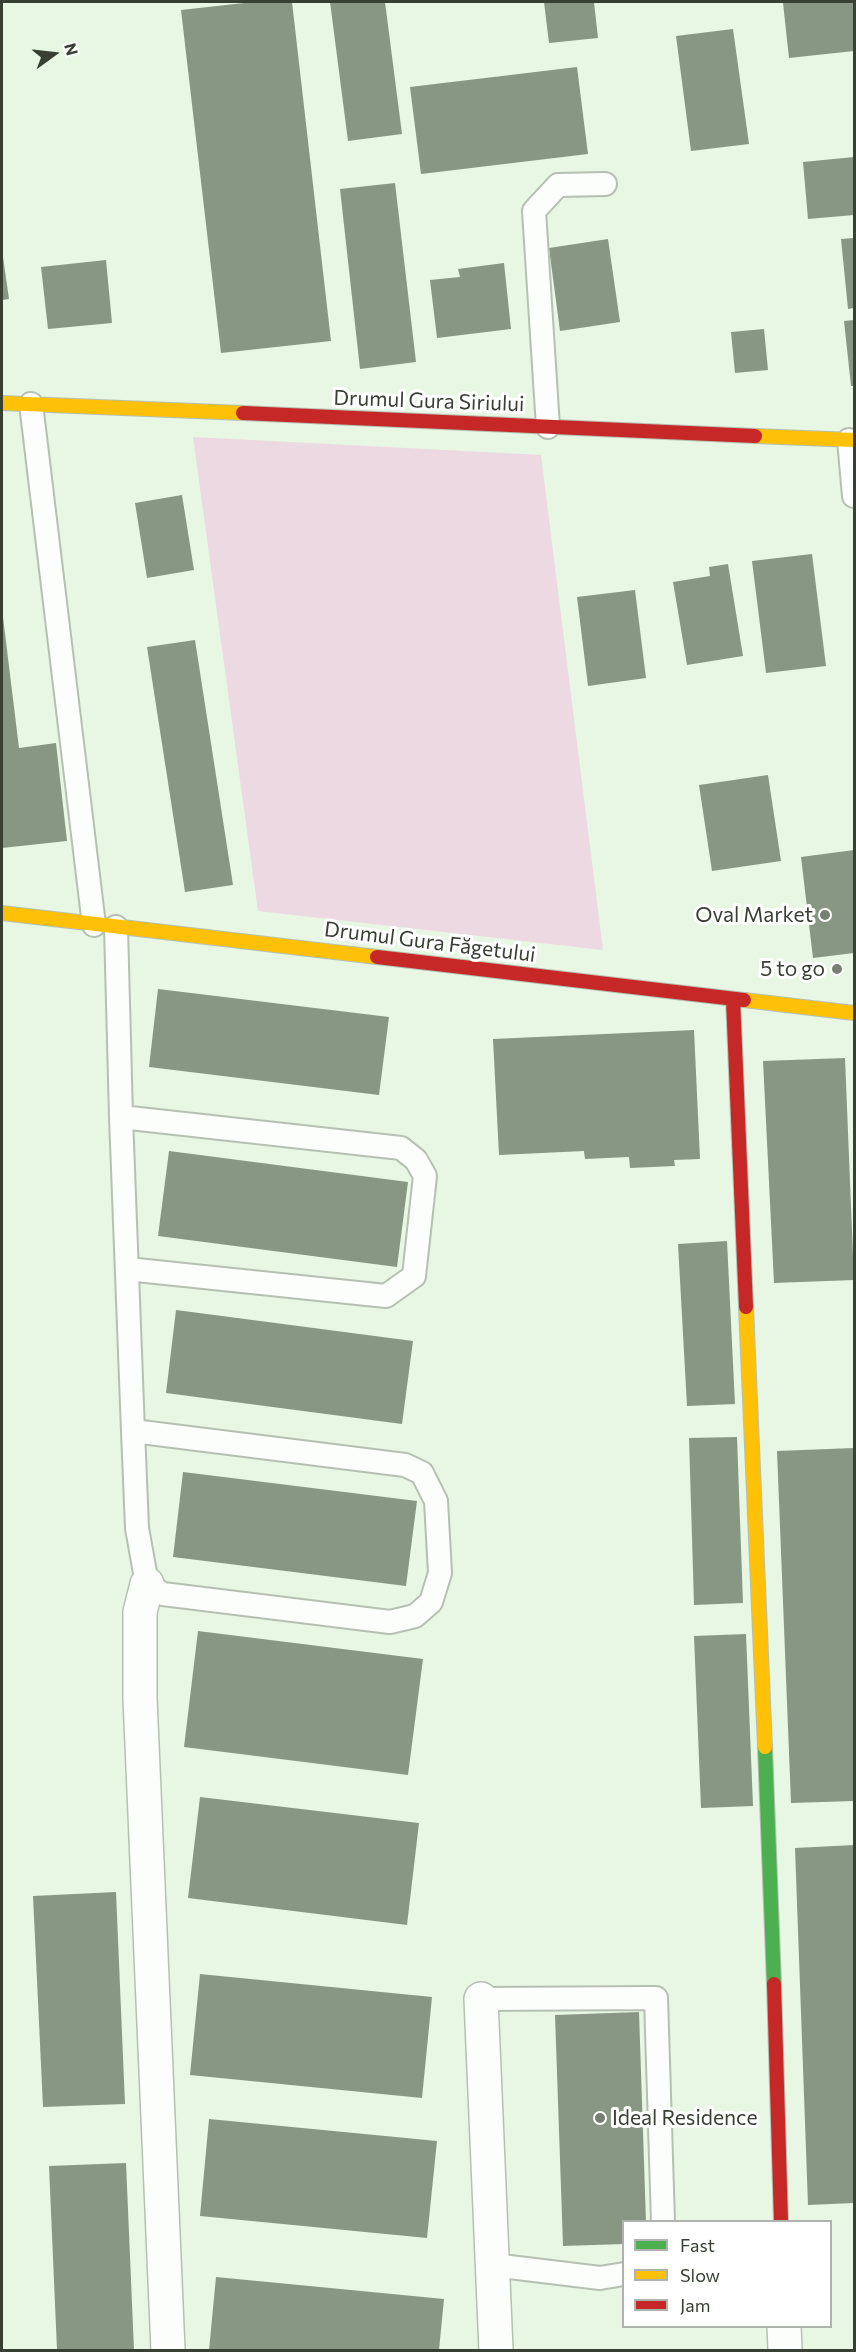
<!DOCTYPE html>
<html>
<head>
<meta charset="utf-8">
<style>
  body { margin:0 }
  #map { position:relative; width:856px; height:2352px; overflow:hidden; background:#e8f6e4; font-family:Commissioner,sans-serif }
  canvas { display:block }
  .frame { position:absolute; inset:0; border:3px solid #374033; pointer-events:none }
  .legend { position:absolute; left:622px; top:2220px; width:210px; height:108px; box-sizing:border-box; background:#fff; border:2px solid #afb3ad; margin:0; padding:8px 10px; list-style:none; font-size:18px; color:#374033 }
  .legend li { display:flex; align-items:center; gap:12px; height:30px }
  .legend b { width:30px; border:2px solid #afb3ad }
  .north { position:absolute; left:24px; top:24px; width:60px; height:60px; -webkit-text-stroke:4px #fff; paint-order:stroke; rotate:75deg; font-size:16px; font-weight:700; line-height:24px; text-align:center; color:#374033 }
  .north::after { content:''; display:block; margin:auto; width:21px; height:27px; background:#374033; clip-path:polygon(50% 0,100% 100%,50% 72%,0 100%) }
</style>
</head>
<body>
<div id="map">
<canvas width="856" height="2352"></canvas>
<div class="frame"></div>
<ul class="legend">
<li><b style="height:8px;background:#4caf50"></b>Fast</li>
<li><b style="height:8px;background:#ffc107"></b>Slow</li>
<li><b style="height:8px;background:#c62828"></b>Jam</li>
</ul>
<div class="north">N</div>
</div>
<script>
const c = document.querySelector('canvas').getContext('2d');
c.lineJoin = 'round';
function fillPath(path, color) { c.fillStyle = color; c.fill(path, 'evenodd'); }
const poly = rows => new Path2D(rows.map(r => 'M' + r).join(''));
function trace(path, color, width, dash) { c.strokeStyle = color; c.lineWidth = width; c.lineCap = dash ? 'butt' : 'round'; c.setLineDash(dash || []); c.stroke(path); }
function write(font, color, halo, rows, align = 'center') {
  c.font = font + ' Commissioner,sans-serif'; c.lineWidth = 6; c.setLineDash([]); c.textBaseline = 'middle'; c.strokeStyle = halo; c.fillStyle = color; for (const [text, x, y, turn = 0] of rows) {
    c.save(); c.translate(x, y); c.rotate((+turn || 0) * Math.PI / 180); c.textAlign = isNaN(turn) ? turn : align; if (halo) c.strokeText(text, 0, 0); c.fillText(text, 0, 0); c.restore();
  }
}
const green = poly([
  [193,437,541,455,603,950,258,911]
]);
const building = poly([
  [253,2,292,2,331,341,221,353,181,10],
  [330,2,385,2,402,134,348,141],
  [544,2,594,2,598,38,549,43],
  [795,2,854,2,854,51,789,58,783,3],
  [733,29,749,144,691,151,676,36],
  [577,67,588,154,421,174,410,87],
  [854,157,854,215,808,219,803,162],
  [395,183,416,362,360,369,340,189],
  [854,238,854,308,848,309,841,239],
  [608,239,620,322,560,331,549,248],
  [2,250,9,299,2,300],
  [106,260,112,323,48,329,41,267],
  [504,263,511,329,437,338,430,280,460,277,458,269],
  [854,320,854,386,851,386,844,321],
  [764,329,768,370,735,373,731,332],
  [182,495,194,570,147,578,135,503],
  [812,554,826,666,766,673,752,561],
  [728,564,743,656,687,665,673,582,710,576,709,567],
  [635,590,646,678,588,686,577,597],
  [2,609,19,748,56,743,67,841,2,848],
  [195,640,233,885,185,892,147,647],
  [768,775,781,861,712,871,699,785],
  [854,850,854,953,813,958,801,857],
  [158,989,389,1017,379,1095,149,1067],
  [694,1030,700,1159,674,1160,675,1166,630,1168,629,1157,585,1159,584,1151,499,1155,493,1039],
  [845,1058,854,1280,774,1283,763,1061],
  [169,1151,408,1182,397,1267,158,1236],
  [727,1241,735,1404,687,1406,678,1244],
  [176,1310,413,1341,402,1424,166,1393],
  [737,1437,743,1603,694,1605,689,1438],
  [854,1448,854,1801,791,1803,777,1451],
  [183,1472,417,1501,406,1586,173,1557],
  [198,1631,423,1659,408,1775,184,1747],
  [746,1634,753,1806,701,1808,694,1636],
  [200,1797,419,1823,407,1925,188,1898],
  [854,1845,854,2203,808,2205,795,1848],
  [116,1892,125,2104,43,2107,33,1896],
  [200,1974,432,1997,422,2098,190,2075],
  [639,2012,646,2222,624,2222,624,2244,563,2246,555,2015],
  [209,2119,437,2141,427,2238,200,2216],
  [126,2163,134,2350,57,2350,49,2166],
  [216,2277,444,2299,439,2350,209,2350]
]);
const lane = poly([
  [31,404,94,925],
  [548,427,534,211,558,185,605,184],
  [849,440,854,496],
  [116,927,121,1117,133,1431,137,1528,147,1584,163,1594,390,1622,415,1616,431,1602,440,1573,436,1501,422,1473,405,1465,133,1431],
  [121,1117,401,1148,416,1160,425,1176,414,1276,386,1296,127,1269],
  [481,1999,656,1998,663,2222],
  [493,2265,600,2278,624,2274]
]);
const street = poly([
  [147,1584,140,1612,140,1698,168,2350],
  [481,1999,496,2350],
  [784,2326,785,2350]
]);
const fast = poly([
  [765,1747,774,1984]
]);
const slow = poly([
  [2,403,243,413],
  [755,436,854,440],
  [2,913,377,957],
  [744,1000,854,1013],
  [746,1307,765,1747]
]);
const jam = poly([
  [243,413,755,436],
  [377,957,744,1000],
  [733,999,746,1307],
  [774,1984,781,2222]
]);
const markers = [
  [825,915,6,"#758071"],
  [837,969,6,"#758071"],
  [600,2118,6,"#758071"]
];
const streetNames = [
  ["Drumul Gura Siriului",429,401,2],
  ["Drumul Gura Făgetului",430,942,7]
];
const poiNames = [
  ["Oval Market",813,915],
  ["5 to go",825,969],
  ["Ideal Residence",612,2118,"left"]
];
fillPath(green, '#ecd9e1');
fillPath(building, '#889783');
trace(lane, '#b5c0b2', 26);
trace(street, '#b5c0b2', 36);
trace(fast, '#b5c0b2', 16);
trace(slow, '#b5c0b2', 16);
trace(jam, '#b5c0b2', 16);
trace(lane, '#fcfefb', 22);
trace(street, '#fcfefb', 33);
trace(fast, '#4caf50', 14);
trace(slow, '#ffc107', 14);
trace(jam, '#c62828', 14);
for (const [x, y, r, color] of markers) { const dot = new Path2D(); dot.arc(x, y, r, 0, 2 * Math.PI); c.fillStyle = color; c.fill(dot); trace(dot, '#fff', 2); }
write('21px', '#374033', '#fff', streetNames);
write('21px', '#374033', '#fff', poiNames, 'right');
</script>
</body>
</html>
